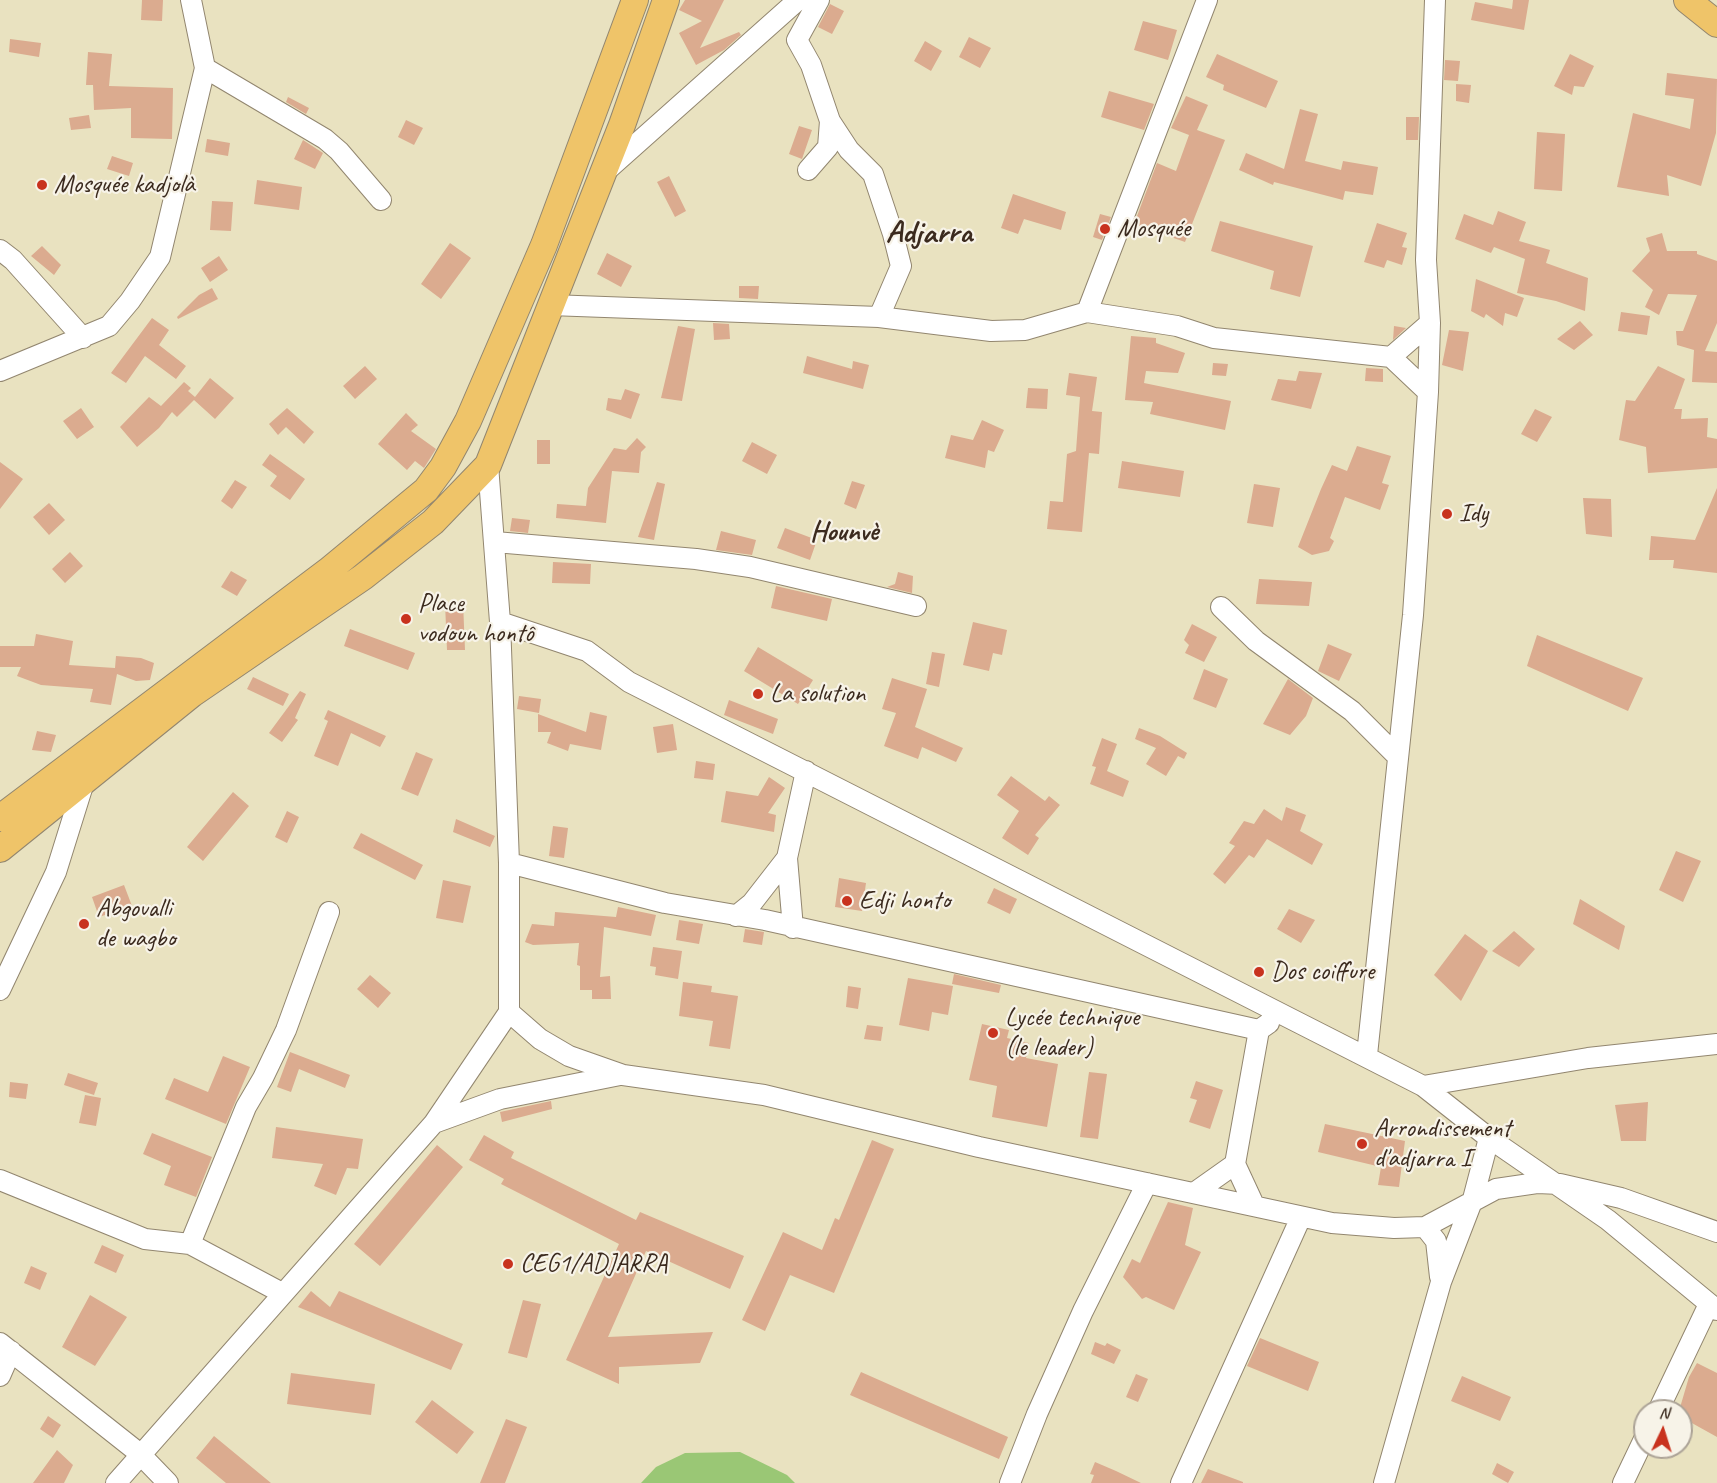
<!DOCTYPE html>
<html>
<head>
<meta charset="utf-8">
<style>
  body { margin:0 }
  #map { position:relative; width:1717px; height:1483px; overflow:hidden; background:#e9e2c0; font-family:Caveat,sans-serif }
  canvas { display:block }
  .north { position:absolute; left:1633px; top:1399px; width:60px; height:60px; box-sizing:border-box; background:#f7f3e8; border:2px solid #aca397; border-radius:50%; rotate:4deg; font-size:16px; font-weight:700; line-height:24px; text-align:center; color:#3b2a1e }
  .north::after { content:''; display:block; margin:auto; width:21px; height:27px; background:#c8321e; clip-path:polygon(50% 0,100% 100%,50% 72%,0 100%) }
</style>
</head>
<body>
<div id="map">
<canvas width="1717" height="1483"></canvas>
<div class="north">N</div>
</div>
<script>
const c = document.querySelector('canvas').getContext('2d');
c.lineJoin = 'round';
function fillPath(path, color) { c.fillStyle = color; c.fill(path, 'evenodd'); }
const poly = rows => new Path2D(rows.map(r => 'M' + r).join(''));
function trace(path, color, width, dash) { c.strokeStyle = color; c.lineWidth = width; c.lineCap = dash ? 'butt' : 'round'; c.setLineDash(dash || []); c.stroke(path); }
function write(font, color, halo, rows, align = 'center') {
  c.font = font + ' Caveat,sans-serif'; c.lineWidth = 4.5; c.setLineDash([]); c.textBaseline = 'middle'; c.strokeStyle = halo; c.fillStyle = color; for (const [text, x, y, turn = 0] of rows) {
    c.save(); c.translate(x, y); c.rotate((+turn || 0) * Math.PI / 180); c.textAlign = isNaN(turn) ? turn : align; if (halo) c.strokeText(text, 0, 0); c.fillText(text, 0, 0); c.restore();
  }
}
const green = poly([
  [740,1452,787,1475,795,1483,641,1483,656,1467,685,1453]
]);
const building = poly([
  [142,0,163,0,162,21,141,20],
  [685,0,724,0,700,48,739,32,741,35,724,50,696,65,679,33,702,21,679,10],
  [1513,0,1529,0,1524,30,1471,20,1475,2,1512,9],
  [830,4,844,11,832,34,818,27],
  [1143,21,1177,30,1168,60,1134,50],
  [969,37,991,48,980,68,959,57],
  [10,39,41,43,39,57,9,52],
  [925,41,942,51,931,71,914,61],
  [88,52,112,54,109,86,173,88,172,139,131,138,131,108,94,110,93,85,86,85],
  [1217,54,1278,81,1266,108,1223,90,1224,85,1206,77],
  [1570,54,1594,66,1584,87,1574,86,1572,95,1554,86],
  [1445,60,1460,61,1458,81,1444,80],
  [1667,73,1717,79,1716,133,1701,186,1667,175,1669,196,1617,187,1633,113,1690,129,1694,99,1665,95],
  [1456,84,1471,85,1469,103,1456,101],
  [1109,91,1154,104,1144,130,1101,117],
  [1186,96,1208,105,1197,130,1225,140,1185,242,1134,224,1157,163,1176,171,1189,135,1171,128],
  [288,97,309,108,306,114,286,102],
  [1300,109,1318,114,1305,161,1341,170,1343,161,1378,167,1373,195,1345,191,1343,200,1274,182,1273,185,1239,170,1246,153,1284,169],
  [89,115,91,128,71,130,69,118],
  [1406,117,1419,117,1418,140,1406,140],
  [406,120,423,128,414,145,398,137],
  [799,126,812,130,802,159,789,154],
  [1537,132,1565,134,1562,191,1534,189],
  [207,139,230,143,228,156,205,152],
  [303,140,323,153,315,169,294,159],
  [112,156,133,163,129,176,107,169],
  [669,176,686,211,675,217,657,182],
  [257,180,302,187,299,210,254,204],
  [1013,194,1066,212,1061,230,1024,219,1018,234,1001,228],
  [212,201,233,202,231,231,210,230],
  [1498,211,1526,222,1519,241,1550,250,1546,263,1588,278,1585,311,1556,301,1517,293,1525,259,1494,247,1491,253,1455,239,1464,214,1493,225],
  [1100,214,1111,217,1102,240,1093,237],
  [1220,221,1313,246,1300,297,1270,289,1274,271,1211,251],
  [1377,223,1407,233,1402,247,1407,248,1402,265,1387,260,1384,268,1364,262],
  [1662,233,1667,251,1697,251,1697,254,1717,261,1717,323,1705,351,1717,352,1717,383,1692,382,1694,350,1677,345,1676,331,1683,331,1697,295,1668,294,1659,315,1645,307,1653,290,1632,271,1650,251,1646,238],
  [450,243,471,258,441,299,421,284],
  [42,246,61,265,54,275,31,256],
  [607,253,632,266,621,287,597,274],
  [219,256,228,270,210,282,201,268],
  [1476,279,1524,298,1517,317,1505,313,1503,326,1486,314,1484,318,1471,311],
  [739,286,759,286,758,299,739,298],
  [212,288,218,299,178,319,177,317,199,295],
  [1621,312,1650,316,1647,335,1618,331],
  [152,318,169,330,159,345,186,366,176,379,145,356,126,383,111,373],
  [1580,321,1593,335,1574,350,1557,339],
  [713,323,729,324,730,339,714,340],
  [678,326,695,329,682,401,661,398],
  [1394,326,1406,328,1393,340],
  [1449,330,1469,332,1463,371,1442,365],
  [1131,336,1156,338,1156,343,1185,353,1178,373,1146,371,1144,383,1231,401,1225,430,1150,414,1153,402,1125,400],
  [807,356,852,369,853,361,869,365,863,389,803,373],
  [1213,363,1228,364,1226,376,1212,375],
  [365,366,377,379,355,399,343,386],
  [1658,366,1685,379,1674,409,1682,409,1681,419,1708,418,1707,437,1717,439,1717,468,1648,473,1646,447,1619,440,1626,400,1635,401],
  [1366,368,1383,369,1383,382,1365,381],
  [1299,371,1322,373,1311,409,1271,400,1278,379,1296,381],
  [1069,373,1097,377,1092,411,1102,412,1099,454,1089,453,1082,532,1047,529,1050,501,1063,502,1067,454,1076,451,1080,397,1066,395],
  [210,378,234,398,215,419,194,400,177,417,172,412,159,428,137,447,120,427,149,397,161,406,184,382,191,388,188,391,195,397],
  [1028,388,1048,389,1047,409,1026,408],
  [625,389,640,394,631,419,606,410,608,398,621,400],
  [81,408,94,427,77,439,63,421],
  [287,408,314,432,304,444,286,427,278,435,269,424],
  [1535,409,1552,417,1537,442,1521,434],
  [406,413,418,425,411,431,436,449,424,468,415,461,407,470,378,444],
  [982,420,1004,430,994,452,988,450,985,468,945,458,951,435,973,440],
  [637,438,646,447,641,452,639,473,612,471,606,523,556,518,557,504,586,506,588,488,614,448,626,450],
  [537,440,550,440,550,464,537,464],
  [752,442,777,455,767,474,742,461],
  [1357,446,1391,456,1382,483,1389,485,1380,510,1345,497,1330,538,1334,541,1329,551,1312,555,1298,547,1321,489,1332,465,1347,471],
  [270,454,305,479,290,500,270,486,277,476,262,465],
  [1122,461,1184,471,1180,497,1118,488],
  [0,462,23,479,0,509],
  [235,480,247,487,232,509,221,501],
  [852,481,865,485,856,509,844,504],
  [657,482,665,484,654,540,638,537],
  [1254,484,1280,488,1273,527,1247,523],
  [1717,488,1717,573,1673,568,1674,560,1649,560,1651,536,1695,540],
  [1583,498,1611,499,1612,537,1586,534],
  [49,503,65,520,49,535,33,517],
  [512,518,530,520,528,533,510,531],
  [785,528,817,540,810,560,777,548],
  [721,531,756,540,752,555,716,550],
  [70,552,83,566,65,583,52,569],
  [553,562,591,564,590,584,552,583],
  [231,571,247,580,237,596,221,587],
  [898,572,913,576,912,593,887,587,895,584],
  [1259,579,1312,582,1309,606,1256,604],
  [776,586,832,599,827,621,771,608],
  [463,602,465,650,447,650,445,603],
  [973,622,1007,630,1002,655,993,653,989,671,963,665],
  [1192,624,1217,637,1204,662,1185,653,1189,645,1184,640],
  [350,629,415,653,408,670,344,646],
  [36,634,73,641,69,665,115,668,116,656,141,658,154,663,150,680,136,681,117,674,111,705,90,702,93,689,41,685,17,676,21,667,0,667,0,646,34,646],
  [1537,635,1643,678,1628,711,1527,666],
  [1328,644,1352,654,1339,681,1318,671],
  [758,647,813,680,798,704,744,671],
  [932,652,945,654,939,687,926,684],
  [1204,669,1228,679,1216,708,1193,699],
  [253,677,289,694,283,706,247,689],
  [892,678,927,689,915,727,963,748,956,762,922,747,918,759,884,746,896,713,882,709],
  [1288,679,1313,698,1306,716,1290,735,1263,724],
  [300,691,306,694,295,718,298,720,282,742,269,733],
  [519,696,541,699,539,713,517,709],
  [729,700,778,719,773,734,724,715],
  [328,710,386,736,380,747,351,733,338,766,314,756,328,721,324,719],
  [590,712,607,716,601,750,570,744,568,751,547,743,551,732,538,732,538,714,586,732],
  [673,724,677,750,657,753,653,727],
  [1139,728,1160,736,1187,753,1184,759,1178,756,1166,776,1146,764,1156,748,1135,739],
  [37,731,56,735,51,752,32,750],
  [1102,738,1117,744,1107,771,1129,781,1123,797,1090,784,1096,767,1092,766],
  [416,752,433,759,418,796,401,789],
  [696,761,715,764,713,780,694,778],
  [1011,776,1045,801,1049,796,1060,805,1035,835,1039,838,1028,855,1002,838,1019,811,997,795],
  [769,777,785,788,768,813,776,815,774,832,721,822,726,791,758,796],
  [233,792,249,806,203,861,187,847],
  [1286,807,1306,815,1300,831,1323,844,1312,865,1267,839,1254,858,1249,855,1225,884,1213,874,1235,846,1229,843,1244,821,1254,824,1264,809,1282,821],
  [287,811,299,817,287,843,275,837],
  [456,819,495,836,490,847,453,832],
  [553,826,568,828,564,858,549,856],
  [361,833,423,865,415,880,353,848],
  [1676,851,1701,861,1683,902,1659,890],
  [839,878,866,883,862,911,835,907],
  [443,880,471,886,463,923,436,918],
  [124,885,132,906,99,917,92,897],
  [994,888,1017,899,1010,914,987,903],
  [1580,899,1625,926,1619,950,1573,924],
  [618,907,656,915,651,936,604,927,600,977,610,976,611,999,592,999,592,990,580,990,580,966,577,965,579,943,533,945,525,942,532,924,554,926,555,912,616,917],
  [1289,909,1315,920,1301,943,1277,929],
  [679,920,703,924,699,944,676,940],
  [745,929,764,932,762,945,743,942],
  [1514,931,1535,949,1519,967,1492,951],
  [1465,934,1488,951,1461,1001,1434,975],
  [653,947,682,951,678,979,655,975,656,967,650,966],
  [954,974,1001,985,999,993,952,984],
  [370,975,391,993,378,1008,357,989],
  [908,978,953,986,948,1015,932,1012,929,1031,899,1025],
  [683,982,712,986,711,992,738,996,730,1049,709,1046,713,1021,679,1016],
  [848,986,861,988,858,1009,846,1007],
  [982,1024,1009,1030,1007,1038,1029,1043,1026,1058,1058,1064,1047,1127,992,1117,997,1086,969,1080],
  [867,1025,883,1027,881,1041,864,1039],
  [290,1052,350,1075,345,1088,299,1069,291,1092,277,1087],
  [223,1056,250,1067,226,1124,165,1099,174,1078,208,1092],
  [1089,1072,1107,1074,1098,1139,1080,1137],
  [68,1073,98,1083,94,1095,64,1085],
  [1196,1081,1223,1090,1210,1129,1189,1122,1197,1100,1190,1098],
  [10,1082,28,1084,26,1099,9,1097],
  [85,1095,101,1098,96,1126,79,1123],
  [551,1101,552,1109,502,1122,500,1112],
  [1648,1102,1646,1141,1621,1141,1615,1105],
  [1325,1124,1405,1141,1399,1187,1378,1185,1381,1167,1318,1152],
  [276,1127,363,1139,358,1169,347,1168,336,1195,314,1186,323,1164,272,1158],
  [152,1133,212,1157,196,1197,164,1185,171,1166,143,1154],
  [484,1135,514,1152,511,1158,636,1220,640,1212,744,1256,730,1289,646,1251,608,1337,713,1332,700,1363,619,1367,619,1384,566,1360,619,1244,501,1184,504,1179,469,1160],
  [872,1140,894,1149,834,1293,790,1275,765,1331,742,1320,783,1232,822,1250,835,1218,839,1220],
  [437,1145,463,1167,380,1266,354,1244],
  [1168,1202,1193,1208,1185,1245,1201,1252,1174,1310,1146,1297,1142,1299,1123,1277,1132,1259,1140,1263],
  [102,1245,124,1255,116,1273,94,1263],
  [31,1266,47,1273,40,1290,24,1283],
  [311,1291,330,1307,339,1291,463,1344,451,1370,298,1307],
  [90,1295,127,1317,95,1366,62,1347],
  [523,1300,541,1304,527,1358,508,1353],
  [1260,1338,1319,1362,1308,1391,1247,1366],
  [1095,1342,1105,1346,1107,1343,1121,1350,1114,1364,1091,1354],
  [1697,1363,1717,1373,1717,1437,1681,1417,1681,1411,1679,1411,1689,1377],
  [861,1372,1008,1437,999,1459,850,1395],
  [291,1373,375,1384,371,1415,287,1404],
  [1136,1374,1148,1379,1138,1402,1126,1397],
  [1462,1376,1511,1397,1500,1421,1451,1401],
  [432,1400,474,1432,457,1454,415,1422],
  [48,1416,61,1425,53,1438,40,1429],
  [506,1419,527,1427,505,1483,480,1483],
  [214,1436,271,1483,226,1483,196,1458],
  [57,1450,73,1465,64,1483,33,1483],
  [1095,1462,1116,1471,1141,1483,1091,1483,1094,1475,1090,1474],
  [1497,1463,1514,1472,1508,1483,1492,1474],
  [1208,1469,1243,1482,1243,1483,1201,1483]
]);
const minor = poly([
  [819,0,797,40,811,65,830,121,849,150,873,174,893,234,901,266,879,317],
  [205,68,325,139,339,151,381,200],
  [808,170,828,147,830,121],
  [606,171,798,0],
  [0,250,13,260,83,338],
  [550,305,879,317,991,331,1025,330,1087,312,1177,326,1214,338,1391,357,1428,392],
  [1087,312,1207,0],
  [1391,357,1430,323],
  [0,371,109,326,130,301,160,257,205,68,191,0],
  [495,542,696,559,750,567,916,606],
  [1221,607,1256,641,1352,711,1396,755],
  [500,622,587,651,629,682,1423,1086,1489,1138,1608,1220,1717,1310],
  [787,858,793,928],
  [509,863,665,903,765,920,1259,1030],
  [736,916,752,903,787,858,806,771],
  [0,990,56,872,85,779],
  [509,1012,540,1039,569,1056,623,1075,764,1095,979,1147,1332,1223,1394,1228,1425,1227,1496,1189,1537,1183,1560,1184,1621,1198,1717,1232],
  [1367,1055,1413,615,1428,392,1430,323,1426,260,1435,0],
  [1423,1086,1588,1058,1717,1044],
  [434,1123,500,1099,620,1075],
  [0,1180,145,1239,190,1244,282,1293],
  [1194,1193,1235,1164],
  [1254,1205,1235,1164,1259,1030,1269,1023],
  [1425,1227,1436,1241,1440,1277],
  [190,1244,246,1107,263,1078,286,1030,329,912],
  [0,1343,139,1453,168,1483],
  [0,1376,11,1351],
  [1658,1411,1709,1304],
  [116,1483,434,1123,509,1012,509,863,500,622,488,465],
  [1010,1483,1037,1414,1083,1311,1147,1183],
  [1181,1483,1301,1217],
  [1384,1483,1441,1282,1473,1199,1489,1138],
  [1623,1483,1645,1437]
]);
const major = poly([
  [1687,0,1717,24],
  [0,818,328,571,426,490,443,467,468,421,544,245,635,0],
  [0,849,192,694,363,577,433,522,488,465,622,125,666,0]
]);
const markers = [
  [42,185,6,"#c8321e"],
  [1105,229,6,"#c8321e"],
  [1447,514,6,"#c8321e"],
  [406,619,6,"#c8321e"],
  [758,694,6,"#c8321e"],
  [847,901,6,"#c8321e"],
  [84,924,6,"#c8321e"],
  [1259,972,6,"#c8321e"],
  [993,1033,6,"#c8321e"],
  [1362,1144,6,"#c8321e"],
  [508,1264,6,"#c8321e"]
];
const poiNames = [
  ["Mosquée kadjolà",54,185],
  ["Mosquée",1117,229],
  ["Idy",1459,514],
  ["Place",418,604],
  ["vodoun hontô",418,634],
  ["La solution",770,694],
  ["Edji honto",859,901],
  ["Abgovalli",96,909],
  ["de wagbo",96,939],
  ["Dos coiffure",1271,972],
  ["Lycée technique",1005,1018],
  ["(le leader)",1005,1048],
  ["Arrondissement",1374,1129],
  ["d'adjarra I",1374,1159],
  ["CEG1/ADJARRA",520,1264]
];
const quarterNames = [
  ["Hounvè",844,533]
];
const districtNames = [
  ["Adjarra",929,234]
];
fillPath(green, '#9ac775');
fillPath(building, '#dbab8f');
trace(minor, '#92866f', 22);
trace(major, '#92866f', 28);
trace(minor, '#fff', 20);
trace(major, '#efc469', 26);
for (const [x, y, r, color] of markers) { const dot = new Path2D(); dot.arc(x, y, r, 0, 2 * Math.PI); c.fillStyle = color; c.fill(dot); trace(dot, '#f7f3e8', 2); }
write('26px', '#3b2a1e', '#f7f3e8', poiNames, 'left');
write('bold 28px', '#3b2a1e', '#f7f3e8', quarterNames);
write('bold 32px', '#3b2a1e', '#f7f3e8', districtNames);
</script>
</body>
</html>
